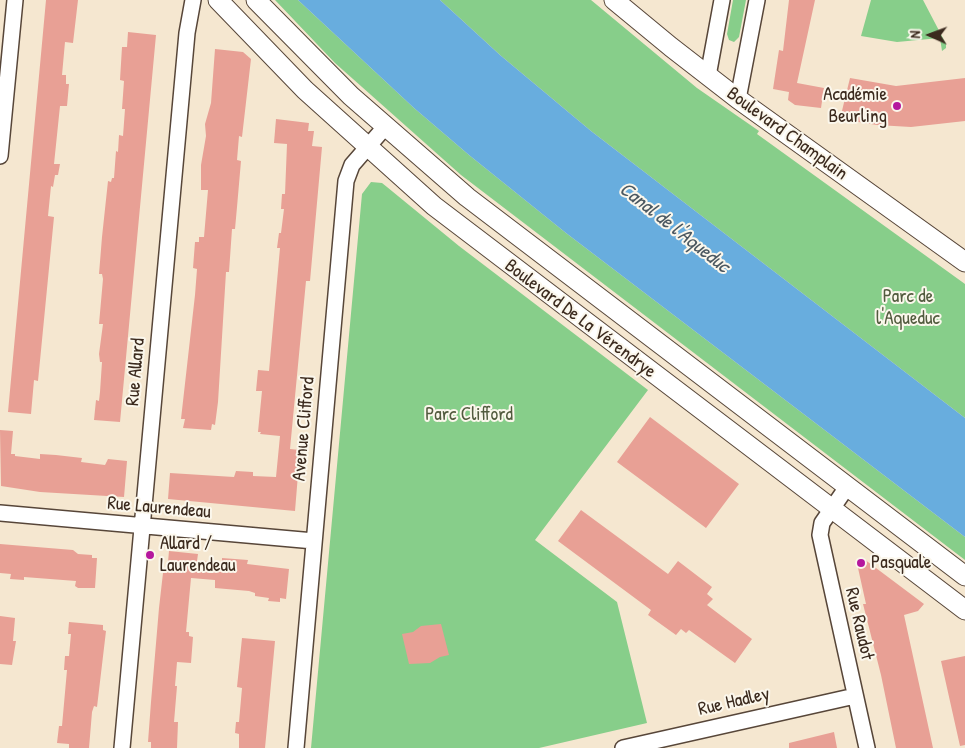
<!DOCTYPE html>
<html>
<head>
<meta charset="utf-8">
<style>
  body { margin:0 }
  #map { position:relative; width:965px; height:748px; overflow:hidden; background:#f5e7d0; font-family:"Patrick Hand",sans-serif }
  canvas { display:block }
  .north { position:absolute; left:905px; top:10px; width:50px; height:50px; -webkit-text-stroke:4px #fbf7ec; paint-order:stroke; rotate:272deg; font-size:14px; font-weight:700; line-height:20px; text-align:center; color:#3b2a1e }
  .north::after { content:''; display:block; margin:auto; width:18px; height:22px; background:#3b2a1e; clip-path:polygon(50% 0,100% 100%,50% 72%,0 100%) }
</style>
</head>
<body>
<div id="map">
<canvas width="965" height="748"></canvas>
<div class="north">N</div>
</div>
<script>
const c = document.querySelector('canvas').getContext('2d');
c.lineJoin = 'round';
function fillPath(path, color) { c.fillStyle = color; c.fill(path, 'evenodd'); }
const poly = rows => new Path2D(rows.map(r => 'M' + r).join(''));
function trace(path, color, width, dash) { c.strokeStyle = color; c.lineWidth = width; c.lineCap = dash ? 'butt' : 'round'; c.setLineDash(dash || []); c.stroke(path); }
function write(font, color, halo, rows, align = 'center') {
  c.font = font + ' "Patrick Hand",sans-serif'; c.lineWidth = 4; c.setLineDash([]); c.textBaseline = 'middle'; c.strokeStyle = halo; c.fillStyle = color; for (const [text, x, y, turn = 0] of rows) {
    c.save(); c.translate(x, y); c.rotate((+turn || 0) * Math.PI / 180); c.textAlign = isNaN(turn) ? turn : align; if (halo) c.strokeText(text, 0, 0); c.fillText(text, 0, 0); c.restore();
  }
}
const green = poly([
  [275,0,298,0,414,108,469,155,566,233,965,537,965,560,461,175,335,63],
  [440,0,591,0,697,88,759,131,757,134,965,284,965,418,591,131,500,55],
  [733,0,746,0,739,37,734,42,729,40,727,34],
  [871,0,923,0,946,44,946,48,942,51,940,38,897,42,861,36],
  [371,182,382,183,387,187,459,246,648,390,535,540,617,602,647,723,539,748,311,748,362,194]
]);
const water = poly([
  [298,0,440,0,500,55,591,131,965,418,965,537,566,233,469,155,414,108]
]);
const building = poly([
  [46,0,78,0,73,43,65,42,62,75,66,75,66,84,69,84,67,106,60,106,54,164,60,164,58,175,55,175,53,187,51,186,48,216,54,217,38,381,34,380,31,414,8,412],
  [789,0,815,0,797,83,824,88,821,108,795,105,788,100,789,92,773,89,779,50,783,51],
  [128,32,156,35,120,422,94,420,96,400,99,401,100,392,102,362,100,362,99,354,103,324,99,324,103,279,102,274,99,274,102,237,108,181,111,182,112,178,114,178,116,151,118,152,119,135,123,136,125,109,122,109,124,81,120,80,122,47,127,47],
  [215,49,243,52,251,59,242,137,239,136,237,160,241,161,237,207,235,229,232,229,229,272,226,272,218,402,215,425,212,424,211,430,183,428,185,419,181,419,195,295,197,269,193,268,195,242,199,242,199,237,204,237,208,190,201,190,201,165,206,136,205,124,211,103],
  [850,78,896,86,965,78,965,121,911,127,877,125,840,119],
  [276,119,309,123,308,131,314,131,312,146,322,147,310,281,306,281,290,449,300,450,295,511,168,499,170,473,234,477,236,471,253,472,253,476,276,477,280,436,260,434,261,432,258,432,262,391,256,391,258,370,269,371,280,248,277,248,279,233,281,233,284,209,281,209,282,194,285,194,287,144,274,143],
  [650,417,739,484,706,528,617,462],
  [0,430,13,431,11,454,15,454,15,456,40,459,40,454,56,455,82,458,81,462,105,465,108,459,127,461,124,497,40,492,1,486],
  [581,510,668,574,678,561,712,587,707,594,713,599,707,605,752,639,735,663,689,630,686,633,681,629,676,635,648,615,651,610,558,541],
  [0,544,73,550,78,554,92,555,92,558,97,558,95,588,78,588,75,586,76,581,24,577,24,580,10,579,11,574,0,573],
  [169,551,198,554,197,561,222,562,222,558,248,560,247,564,289,569,286,599,280,598,280,602,268,601,269,598,255,596,255,593,249,591,215,588,215,580,191,578,186,632,189,632,189,636,193,637,191,663,177,662,175,686,177,686,174,722,178,722,177,748,151,748,151,742,148,742,151,702,159,608,163,573,167,573],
  [864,559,924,604,918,611,904,615,933,748,896,748,881,675,863,604,866,604,858,568],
  [0,616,15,618,13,641,16,641,12,665,0,664],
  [69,622,103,625,103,630,106,631,97,707,94,706,92,712,89,748,69,748,69,744,57,743,59,726,62,726,67,670,64,670,65,656,69,656,71,634,68,634],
  [441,624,449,655,440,657,430,663,409,664,402,634,413,632,421,626],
  [242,638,275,641,265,748,239,748,239,734,235,733,236,722,239,722,242,688,237,687],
  [965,656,965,745,960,746,941,661],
  [834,732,837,748,789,748,789,743]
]);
const minor = poly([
  [708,76,722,0],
  [738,99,757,0],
  [0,156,15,0],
  [847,487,822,523,820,535,867,748],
  [0,513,314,541],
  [122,748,187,33,193,0],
  [296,748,346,181,352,165,385,127],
  [623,748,855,696]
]);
const major = poly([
  [218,0,305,90,434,206,965,610],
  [256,0,351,96,467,197,965,576],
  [614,0,671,47,738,99,965,262]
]);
const markers = [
  [897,106,5,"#b5179e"],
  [150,555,5,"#b5179e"],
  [861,563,5,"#b5179e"]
];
const poiNames = [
  ["Académie",887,95,"right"],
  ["Beurling",887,117,"right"],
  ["Allard /",160,544],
  ["Laurendeau",160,566],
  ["Pasquale",871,563]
];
const streetNames = [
  ["Boulevard Champlain",787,134,36],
  ["Boulevard De La Vérendrye",580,319,37],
  ["Rue Allard",136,372,-85],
  ["Avenue Clifford",304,429,-85],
  ["Rue Laurendeau",159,508,5],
  ["Rue Raudot",859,624,77],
  ["Rue Hadley",734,702,-13]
];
const parkNames = [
  ["Parc de",908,297],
  ["l'Aqueduc",908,319],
  ["Parc Clifford",469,415]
];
const waterNames = [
  ["Canal de l'Aqueduc",674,228,38]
];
fillPath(green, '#87ce8a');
fillPath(water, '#68adde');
fillPath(building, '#e8a095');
trace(minor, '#574639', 18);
trace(major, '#574639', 21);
trace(minor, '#fff', 15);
trace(major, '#fff', 19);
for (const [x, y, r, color] of markers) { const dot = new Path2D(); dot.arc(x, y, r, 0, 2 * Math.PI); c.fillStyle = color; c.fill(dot); trace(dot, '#fbf7ec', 2); }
write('19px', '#3b2a1e', '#fbf7ec', poiNames, 'left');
write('19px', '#3b2a1e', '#fbf7ec', streetNames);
write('19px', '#525b3e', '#fbf7ec', parkNames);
write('italic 20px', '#4b5861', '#fbf7ec', waterNames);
</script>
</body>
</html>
